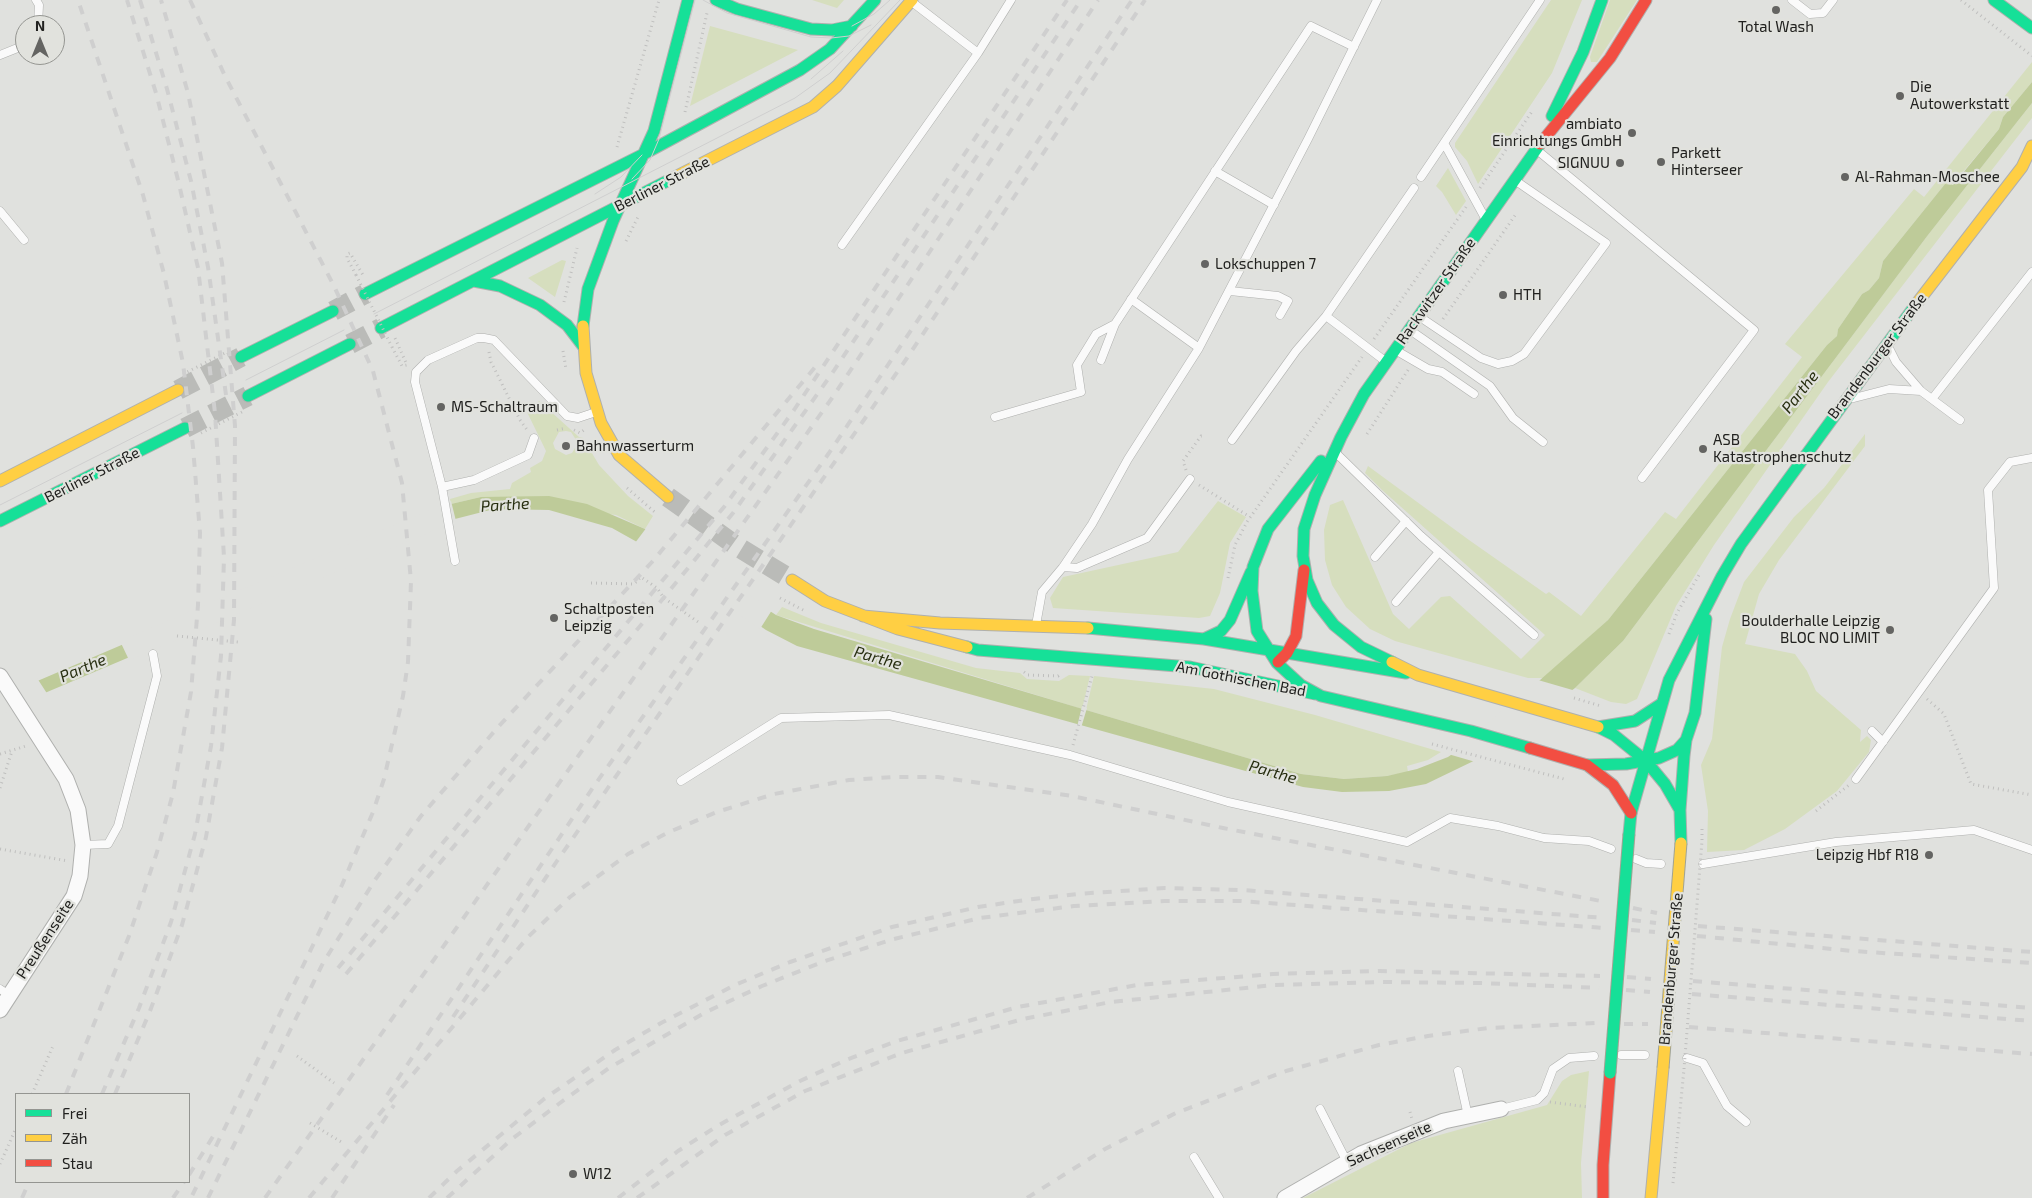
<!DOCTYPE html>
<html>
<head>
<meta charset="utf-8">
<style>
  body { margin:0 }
  #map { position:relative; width:2032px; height:1198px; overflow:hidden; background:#e0e1de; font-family:"Exo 2",sans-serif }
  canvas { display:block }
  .legend { position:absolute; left:15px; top:1093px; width:175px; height:90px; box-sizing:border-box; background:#e1e2dd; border:1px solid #949591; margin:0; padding:6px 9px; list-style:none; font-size:15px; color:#21211f }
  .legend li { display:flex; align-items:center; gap:10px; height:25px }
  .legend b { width:25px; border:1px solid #949591 }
  .north { position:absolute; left:15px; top:15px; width:50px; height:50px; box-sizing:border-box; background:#e1e2dd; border:1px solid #949591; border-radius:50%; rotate:0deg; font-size:14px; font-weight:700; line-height:20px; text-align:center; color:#21211f }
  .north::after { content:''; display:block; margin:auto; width:18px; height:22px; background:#646462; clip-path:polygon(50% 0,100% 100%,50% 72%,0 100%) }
</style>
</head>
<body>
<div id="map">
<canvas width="2032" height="1198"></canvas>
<ul class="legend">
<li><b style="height:6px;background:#16e098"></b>Frei</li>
<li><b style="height:6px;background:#ffcf43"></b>Zäh</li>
<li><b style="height:6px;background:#f24e42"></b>Stau</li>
</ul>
<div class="north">N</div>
</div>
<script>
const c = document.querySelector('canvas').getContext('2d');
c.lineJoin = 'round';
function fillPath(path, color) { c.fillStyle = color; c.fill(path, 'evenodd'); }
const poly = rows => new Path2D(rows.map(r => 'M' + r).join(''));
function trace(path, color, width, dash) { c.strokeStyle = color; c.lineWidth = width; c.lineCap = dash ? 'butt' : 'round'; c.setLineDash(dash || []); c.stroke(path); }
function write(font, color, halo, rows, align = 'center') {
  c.font = font + ' "Exo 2",sans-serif'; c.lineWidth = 4.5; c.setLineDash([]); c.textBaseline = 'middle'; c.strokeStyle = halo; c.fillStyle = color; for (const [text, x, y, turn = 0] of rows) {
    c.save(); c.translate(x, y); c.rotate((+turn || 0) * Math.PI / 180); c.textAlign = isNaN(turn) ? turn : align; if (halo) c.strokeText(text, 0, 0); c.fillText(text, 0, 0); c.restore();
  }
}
const green = poly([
  [812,0,844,0,837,8],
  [1551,0,1582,0,1552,73,1478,184,1467,161,1455,147,1455,143],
  [1610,0,1637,0,1597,62,1591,62,1590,57],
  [710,26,798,50,690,106],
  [2032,62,2032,82,2003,117,1999,129,1952,185,1945,184,1883,261,1879,278,1869,290,1862,294,1838,329,1837,336,1827,345,1608,620,1544,678,1528,678,1395,641,1370,629,1346,607,1332,585,1325,560,1324,530,1330,505,1343,500,1393,614,1409,629,1441,597,1450,596,1521,659,1545,635,1382,490,1365,473,1368,466,1469,540,1546,594,1549,592,1581,616,1665,512,1676,519,1802,357,1785,344,1914,189,1924,197],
  [2032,103,2032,118,1828,382,1714,545,1676,606,1637,699,1626,704,1611,702,1575,688,1623,641,1928,235],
  [1448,168,1466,201,1456,215,1442,192,1436,186],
  [562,260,566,261,555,297,528,278],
  [539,401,579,437,583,438,599,465,628,496,653,516,645,529,616,515,481,497,451,504,450,499,471,493,510,489,512,483,531,472,530,468,542,461,546,451,527,412],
  [566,431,571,432,578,443,572,453,566,455,555,449,553,443,559,432],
  [1865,434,1865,446,1779,560,1759,594,1745,644,1795,654,1807,671,1816,691,1861,730,1860,742,1867,736,1871,740,1869,752,1837,791,1785,829,1744,850,1707,852,1708,811,1701,765,1712,739,1722,647,1730,619,1744,582,1794,517,1824,488],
  [1218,501,1246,517,1230,543,1220,593,1210,616,1199,618,1053,608,1050,598,1063,577,1178,552],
  [782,607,821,623,976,668,1020,673,1027,679,1059,681,1069,675,1090,676,1082,709,776,615],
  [1094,676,1214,689,1315,715,1441,752,1428,760,1407,766,1408,772,1387,776,1344,779,1301,774,1086,710],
  [1589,1071,1581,1163,1582,1198,1303,1198,1411,1143,1547,1105,1562,1081,1571,1075]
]);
const water = poly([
  [2032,82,2032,103,1928,235,1623,641,1575,688,1486,755,1426,784,1389,791,1342,792,1303,787,797,646,766,630,637,542,612,528,549,510,494,509,455,519,0,712,0,697,451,504,481,497,549,496,587,504,645,529,776,615,814,629,1301,774,1344,779,1387,776,1417,769,1448,757,1471,741,1608,620,1827,345,1837,336,1838,329,1862,294,1869,290,1879,278,1883,261,1945,184,1953,185,1999,129,2003,117]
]);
const pier = poly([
  [451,501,456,521,129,660,120,641],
  [647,527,772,610,760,629,635,543],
  [37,678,48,695,0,715,0,694],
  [1538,680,1576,691,1479,763,1448,754,1469,739],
  [1082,706,1087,708,1081,728,1077,727]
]);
const secondaryTunnel = poly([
  [333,311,365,294],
  [350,344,381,328],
  [178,390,241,357],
  [185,428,248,396],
  [668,497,735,545,792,580]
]);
const path = poly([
  [1961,0,2032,56],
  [685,112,707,13],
  [617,147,659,0],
  [1480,188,1533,110],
  [626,241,639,215],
  [356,275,347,258,347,254,350,253,363,275],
  [564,302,577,248],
  [1443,319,1516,214],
  [1374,339,1466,207],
  [392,347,402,366,407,365,395,338],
  [563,351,566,369],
  [489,352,491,362,520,420,528,431],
  [183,374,225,353],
  [557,430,566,428],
  [574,430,580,433,584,430],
  [201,433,242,412],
  [1367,434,1408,370],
  [1186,470,1183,461,1201,436,1203,436],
  [1199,485,1250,517],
  [627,488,657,514],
  [1228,578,1235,545,1247,522,1362,357],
  [591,583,634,584,641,577,657,588,664,598,701,624],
  [780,598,805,611],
  [1669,634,1677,613,1699,575],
  [177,636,238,642],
  [1024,672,1028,675,1058,676,1061,674],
  [1574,698,1601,706],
  [1927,699,1944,714,1971,784,2032,795],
  [1432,744,1564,779],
  [1073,745,1092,676],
  [0,754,26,746],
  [0,788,12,751],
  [1816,811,1849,785],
  [1702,829,1702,841],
  [0,849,68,861],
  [297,1056,334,1083],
  [32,1094,53,1046],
  [1550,1102,1588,1107],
  [1410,1112,1412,1119],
  [310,1123,343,1143],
  [0,1164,16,1128],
  [1673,1183,1684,1069]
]);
const lane = poly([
  [36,0,39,5,38,25],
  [1792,0,1810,14,1823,13,1833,0],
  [912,2,978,53],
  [0,55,25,45],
  [1537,150,1754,330,1642,478],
  [1215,171,1274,205],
  [1421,177,1444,143],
  [0,211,24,240],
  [1485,218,1444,143,1540,0],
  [842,245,978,53,1011,0],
  [1230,291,1278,296,1288,301,1280,315],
  [1131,299,1199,348],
  [1326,316,1414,188],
  [1420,317,1481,358,1498,364,1512,361,1524,354,1606,243,1516,181],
  [1410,330,1490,386,1513,418,1543,442],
  [1888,346,1896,362,1921,391,1960,420],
  [1397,351,1428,369,1442,372,1474,394],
  [1101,360,1115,324,1311,26,1354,47],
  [1854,398,1889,389,1921,391],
  [1932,399,2032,272],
  [995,417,1081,392,1077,365,1096,334,1115,324],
  [1232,440,1296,351,1326,316,1385,361],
  [1337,454,1421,536,1534,635],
  [442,487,474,480,528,455,534,438],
  [1375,557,1406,521],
  [455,561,442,487,415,382,416,372,428,360,477,338,484,338,494,340,567,416,578,418,596,412],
  [1063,567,1077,568,1147,538,1190,479],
  [1396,602,1439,552],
  [1036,625,1042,592,1063,567,1092,524,1128,459,1199,348,1308,139,1377,0],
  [1872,731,1883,742],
  [1856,779,1994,588,1988,490,2010,462,2032,458],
  [681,781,781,718,889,715,1070,755,1228,802,1407,842,1450,818,1498,826,1544,838,1589,841,1611,849],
  [83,845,108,844,118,826,157,676,153,654],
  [1636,859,1646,863,1661,864],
  [1703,864,1836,842,1974,830,2032,850],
  [0,989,9,995],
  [1621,1055,1645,1055],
  [1687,1058,1703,1063,1727,1106,1746,1122],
  [1458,1071,1468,1116],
  [1320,1109,1347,1162],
  [1501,1109,1537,1100,1544,1093,1553,1069,1569,1058,1594,1056],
  [1194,1157,1219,1198]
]);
const street = poly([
  [0,676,66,779,78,810,83,845,80,876,74,896,0,1010],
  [1285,1198,1361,1154,1444,1121,1501,1109]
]);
const fast = poly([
  [716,0,737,9,811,29,832,30,852,26],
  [1994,0,2032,28],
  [1552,116,1583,52,1602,0],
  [474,281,500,286,540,305,567,325,583,346],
  [365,294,642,155,800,70,830,49,875,0],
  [583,326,588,289,613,221,654,131,688,0],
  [381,328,675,177],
  [241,357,333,311],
  [248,396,350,344],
  [1321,461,1268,529,1253,567,1252,591,1257,631,1277,663,1301,685,1321,696,1471,731,1530,748],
  [0,521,185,428],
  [1088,628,1204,639,1406,673],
  [1204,639,1221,631,1230,620,1251,572],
  [967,647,978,650,1190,667,1315,694],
  [1392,662,1361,647,1334,625,1317,603,1307,580,1303,556,1304,529,1315,495,1341,437,1364,394,1540,144],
  [1598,727,1614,735,1646,761,1665,784,1680,810],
  [1598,727,1635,721,1661,704],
  [1587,765,1626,764,1659,758,1677,750,1686,740],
  [1629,834,1631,813,1669,680,1722,576,1741,544,1914,307],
  [1681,843,1680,810,1684,756,1686,740,1695,713,1706,619]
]);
const slow = poly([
  [675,177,813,107,837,86,912,0],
  [1914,307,2022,167,2032,146],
  [583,326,586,373,601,423,619,455,668,497],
  [0,481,178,390],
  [792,580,825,601,898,629,967,647],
  [863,616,940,623,1088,628],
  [1392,662,1418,675,1598,727],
  [1651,1198,1663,1068]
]);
const jam = poly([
  [1540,144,1610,58,1646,0],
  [1278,662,1287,653,1296,636,1304,570],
  [1530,748,1587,765,1613,785,1631,813],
  [1603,1198,1603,1165,1610,1073]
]);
const tram = poly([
  [703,0,727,13,811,37,831,38,849,36,871,25],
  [852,26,874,14,890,0],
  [811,79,843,51],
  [632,179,650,160,659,139,695,0],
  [595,194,621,177,642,155],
  [374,314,795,98,830,73,900,0],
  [246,380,344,330],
  [0,505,182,413]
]);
const rail = poly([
  [140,0,167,89,191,181,208,267,227,402],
  [190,0,225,76,334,286,373,371,402,483,411,581,408,662,403,696,384,779,373,812,342,885,191,1198],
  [1633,908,1657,913],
  [1632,920,1656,923],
  [1698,926,2032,952],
  [1631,930,1655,932],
  [1697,936,1853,951,2032,963],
  [338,968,724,507,794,410,1067,0],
  [346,974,657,606,733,513,833,372,1081,0],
  [1627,977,1651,979],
  [1693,981,2032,1008],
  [1626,990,1650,992],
  [1692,994,2032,1021],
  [453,1017,557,861,907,358,1145,0],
  [1624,1024,1648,1024],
  [1689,1027,2032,1054],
  [66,1094,129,936,157,852,173,793,191,692,198,605,200,533,193,447,183,363,164,274,143,195,78,0],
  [102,1094,139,1008,171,922,195,834,211,746,221,656,224,557,215,413,198,268,179,184,156,93,127,0],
  [115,1094,150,1011,182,925,206,837,222,748,234,620,235,426,222,263,188,93,161,0],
  [387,1095,594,786,829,453,1132,0],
  [189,1175,217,1130],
  [22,1198,29,1182],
  [173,1198,184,1182],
  [208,1198,323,963,375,880,421,816,499,726,652,562,816,366],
  [265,1198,832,398,1098,0],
  [309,1198,528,937,570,897,628,854,669,832,717,812,774,794,849,780,894,777,938,777,1072,796,1223,828,1606,902],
  [332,1198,394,1105],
  [429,1198,457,1171,544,1099,615,1050,661,1023,735,985,790,962,892,927,978,907,1025,900,1077,894,1165,888,1242,890,1605,918],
  [447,1198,512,1139,564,1100,609,1068,706,1012,762,986,825,961,894,939,980,918,1074,906,1165,901,1241,901,1604,928],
  [618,1198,678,1151,719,1125,800,1081,846,1060,897,1041,1018,1007,1137,985,1273,974,1380,971,1600,976],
  [637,1198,725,1135,805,1091,902,1053,1023,1019,1111,1002,1274,985,1382,982,1480,983,1599,988],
  [1027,1198,1105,1149,1176,1113,1286,1071,1379,1045,1428,1036,1488,1028,1596,1023]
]);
const pathBridge = poly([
  [356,275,392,347],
  [1684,1069,1702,841]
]);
const fastBridge = poly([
  [1610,1073,1629,834]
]);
const slowBridge = poly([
  [1663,1068,1681,843]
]);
const markers = [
  [1776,10,5,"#646462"],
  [1900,96,5,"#646462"],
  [1632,133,5,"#646462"],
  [1661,162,5,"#646462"],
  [1620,163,5,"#646462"],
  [1845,177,5,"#646462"],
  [1205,264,5,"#646462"],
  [1503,295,5,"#646462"],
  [441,407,5,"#646462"],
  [566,446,5,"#646462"],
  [1703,449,5,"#646462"],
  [554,618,5,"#646462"],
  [1890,630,5,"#646462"],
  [1929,855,5,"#646462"],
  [573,1174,5,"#646462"]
];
const poiNames = [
  ["Total Wash",1776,27,"center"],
  ["Die",1910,87],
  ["Autowerkstatt",1910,104],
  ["ambiato",1622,124,"right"],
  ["Einrichtungs GmbH",1622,141,"right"],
  ["Parkett",1671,153],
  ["Hinterseer",1671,170],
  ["SIGNUU",1610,163,"right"],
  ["Al-Rahman-Moschee",1855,177],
  ["Lokschuppen 7",1215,264],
  ["HTH",1513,295],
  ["MS-Schaltraum",451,407],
  ["ASB",1713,440],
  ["Katastrophenschutz",1713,457],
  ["Bahnwasserturm",576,446],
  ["Schaltposten",564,609],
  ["Leipzig",564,626],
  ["Boulderhalle Leipzig",1880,621,"right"],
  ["BLOC NO LIMIT",1880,638,"right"],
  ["Leipzig Hbf R18",1919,855,"right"],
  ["W12",583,1174]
];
const streetNames = [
  ["Berliner Straße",662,184,-27],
  ["Rackwitzer Straße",1436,291,-55],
  ["Brandenburger Straße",1877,356,-53],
  ["Berliner Straße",92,475,-27],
  ["Am Gothischen Bad",1241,679,11],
  ["Preußenseite",45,939,-57],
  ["Brandenburger Straße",1671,969,-85],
  ["Sachsenseite",1389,1144,-24]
];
const waterNames = [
  ["Parthe",1800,392,-52],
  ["Parthe",505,505,-4],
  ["Parthe",878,658,16],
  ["Parthe",83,668,-23],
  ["Parthe",1273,772,16]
];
fillPath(green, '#d6debe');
fillPath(water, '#becb99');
fillPath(pier, '#e0e1de');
trace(secondaryTunnel, '#babbb8', 20, [20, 10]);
trace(lane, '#afb0ae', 9);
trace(street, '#afb0ae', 17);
trace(fast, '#afb0ae', 13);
trace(slow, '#afb0ae', 13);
trace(jam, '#afb0ae', 13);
trace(path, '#bfbfbe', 3, [1, 4]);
trace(lane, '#fafafa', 8);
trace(street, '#fafafa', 15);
trace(fast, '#16e098', 11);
trace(slow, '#ffcf43', 11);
trace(jam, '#f24e42', 11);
trace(tram, '#cfcfcf', 1);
trace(rail, '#cfcfcf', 4, [9, 9]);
trace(fastBridge, '#a0a394', 13, []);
trace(slowBridge, '#a0a394', 13, []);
trace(pathBridge, '#bfbfbe', 3, [1, 4]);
trace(fastBridge, '#16e098', 11);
trace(slowBridge, '#ffcf43', 11);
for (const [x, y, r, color] of markers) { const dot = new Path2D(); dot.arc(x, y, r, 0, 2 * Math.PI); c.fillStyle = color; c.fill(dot); trace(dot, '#e1e2dd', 2); }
write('15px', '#21211f', '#e1e2dd', poiNames, 'left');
write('15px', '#21211f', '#e1e2dd', streetNames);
write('italic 16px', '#272e10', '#e1e2dd', waterNames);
</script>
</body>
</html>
